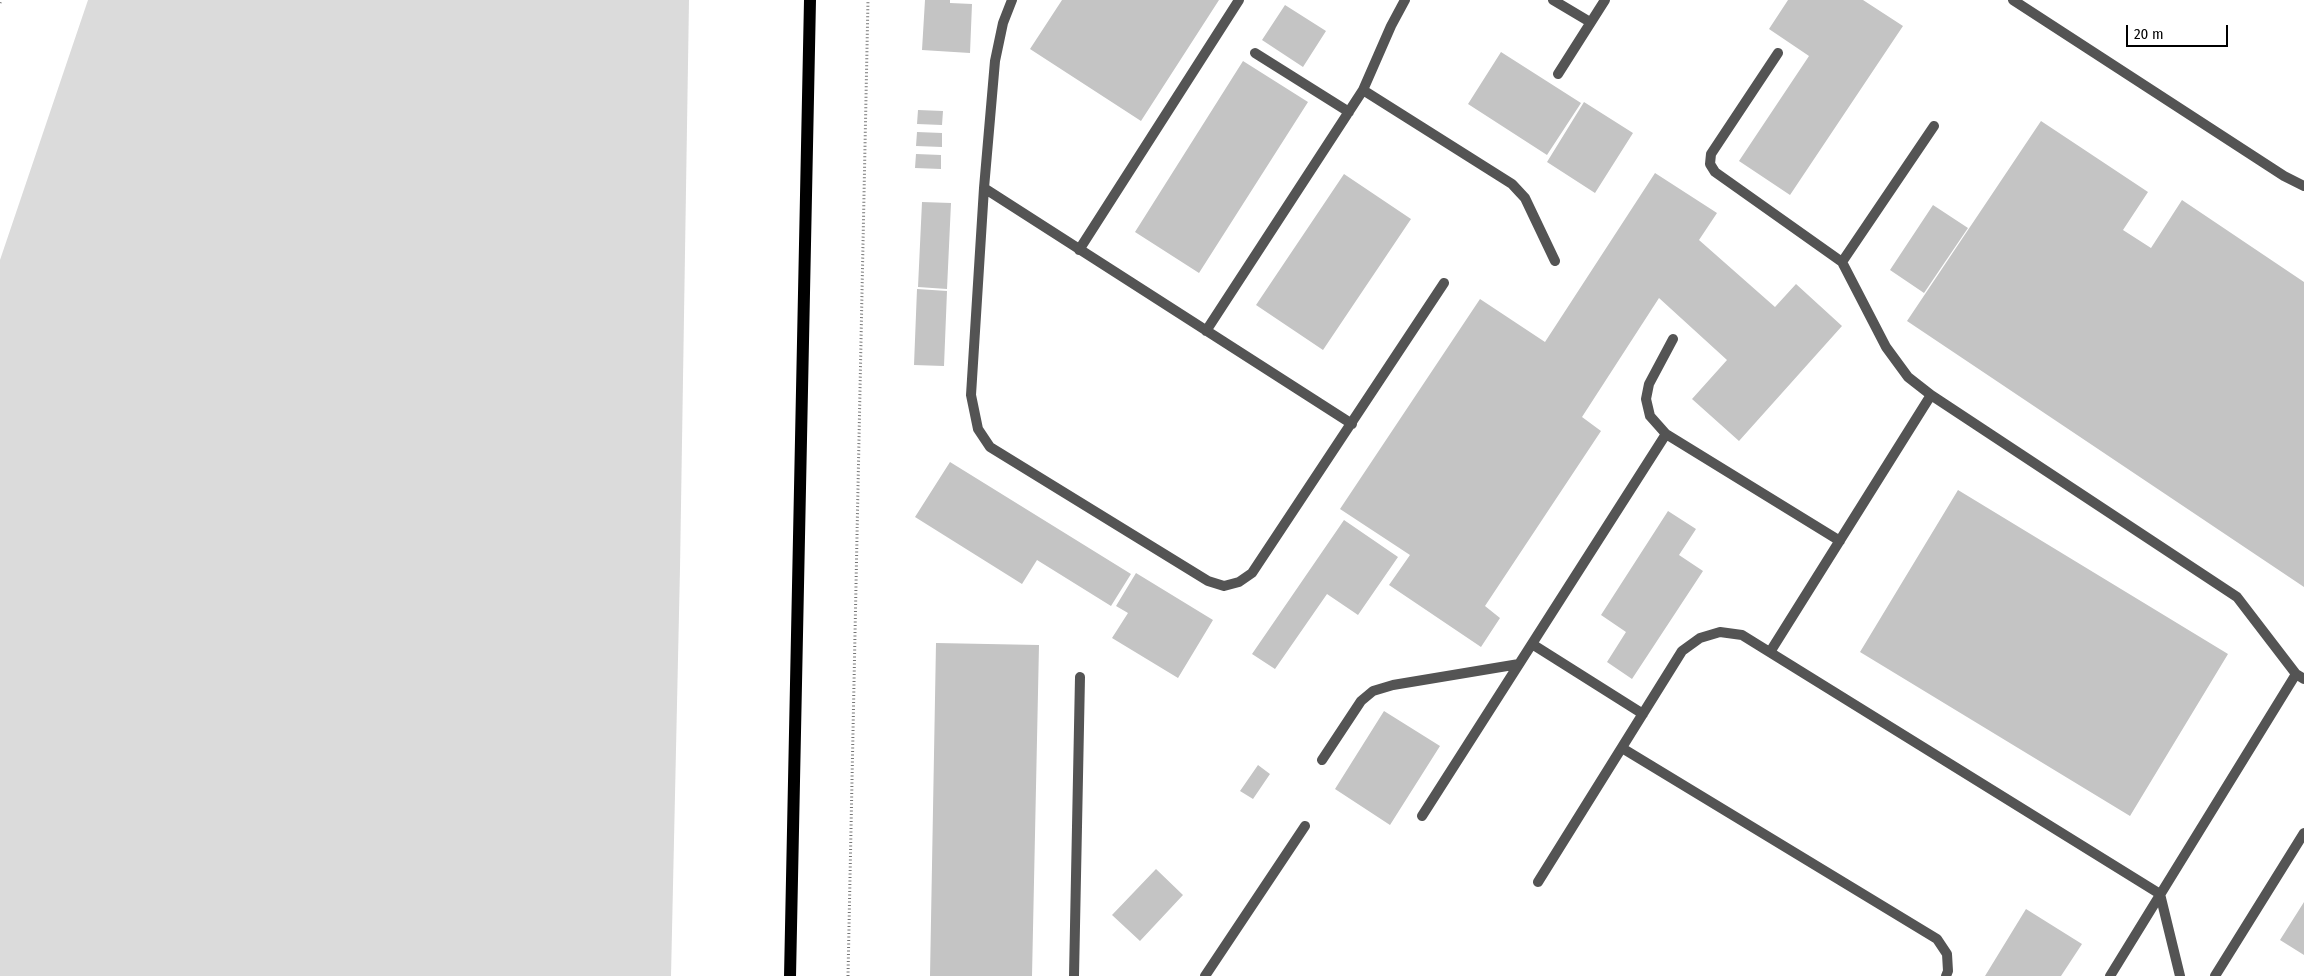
<!DOCTYPE html>
<html>
<head>
<meta charset="utf-8">
<style>
  body { margin:0 }
  #map { position:relative; width:2304px; height:976px; overflow:hidden; background:#fff; font-family:"Fira Sans Condensed",sans-serif }
  canvas { display:block }
  .scale { position:absolute; left:2126px; top:25px; width:102px; height:22px; box-sizing:border-box; border:2px solid #000; border-top:0; padding-left:6px; font-size:15px; line-height:18px; white-space:nowrap; color:#000; -webkit-text-stroke:4px #fff; paint-order:stroke }
</style>
</head>
<body>
<div id="map">
<canvas width="2304" height="976"></canvas>
<div class="scale">20 m</div>
</div>
<script>
const c = document.querySelector('canvas').getContext('2d');
c.lineJoin = 'round';
function fillPath(path, color) { c.fillStyle = color; c.fill(path, 'evenodd'); }
const poly = rows => new Path2D(rows.map(r => 'M' + r).join(''));
function trace(path, color, width, dash) { c.strokeStyle = color; c.lineWidth = width; c.lineCap = dash ? 'butt' : 'round'; c.setLineDash(dash || []); c.stroke(path); }
const green = poly([
  [88,0,689,0,680,568,671,976,0,976,0,260]
]);
const building = poly([
  [925,0,950,0,950,3,972,4,970,53,922,50],
  [1062,0,1219,0,1141,121,1030,49],
  [1788,0,1863,0,1903,26,1790,195,1739,161,1809,56,1769,29],
  [1285,5,1326,31,1303,67,1262,40],
  [1501,52,1581,103,1547,155,1468,104],
  [1243,61,1308,102,1199,273,1135,232],
  [1584,102,1633,133,1595,193,1547,162],
  [918,110,943,111,942,125,917,124],
  [2041,121,2148,192,2123,230,2151,248,2182,200,2304,282,2304,587,1907,321],
  [917,132,942,133,942,147,916,146],
  [916,154,941,155,941,169,915,168],
  [1655,173,1717,213,1699,240,1775,307,1796,284,1842,326,1739,441,1692,399,1727,360,1659,298,1582,417,1601,431,1485,606,1500,618,1481,647,1389,585,1410,555,1340,509,1480,299,1545,342],
  [1344,174,1411,219,1323,350,1256,305],
  [922,202,951,203,947,289,918,287],
  [1933,205,1968,228,1924,293,1890,270],
  [917,289,947,291,944,366,914,365],
  [950,462,1131,574,1111,606,1037,560,1022,584,915,517],
  [1958,490,2228,654,2130,816,1860,652],
  [1668,511,1696,529,1679,555,1703,571,1632,679,1607,662,1626,632,1601,615],
  [1344,520,1398,557,1358,615,1327,594,1275,669,1252,654],
  [1136,573,1213,620,1178,678,1112,638,1128,613,1116,606],
  [936,643,1039,645,1032,976,930,976],
  [1384,711,1440,746,1390,825,1335,789],
  [1258,765,1270,774,1253,799,1240,791],
  [1156,869,1183,895,1140,941,1112,915],
  [2304,902,2304,955,2280,940],
  [2026,909,2082,944,2061,976,1985,976]
]);
const path = poly([
  [0,3,1,0],
  [848,976,868,0]
]);
const lane = poly([
  [1012,0,1003,23,995,61,984,188,971,395,978,429,990,447,1208,581,1224,586,1239,582,1252,573,1444,283],
  [1553,0,1590,22],
  [2013,0,2284,176,2304,186],
  [1255,53,1349,112],
  [1778,53,1711,154,1710,164,1715,172,1842,262,1886,347,1908,377,1931,395,2237,597,2296,674,2304,679],
  [1558,74,1605,0],
  [1363,90,1512,184,1525,198,1555,261],
  [984,188,1352,424],
  [1079,250,1239,0],
  [1842,262,1934,126],
  [1206,331,1363,90,1391,26,1405,0],
  [1666,434,1650,416,1646,399,1649,384,1673,339],
  [1532,644,1643,714],
  [1770,652,1931,395],
  [1622,748,1937,939,1947,954,1948,971,1946,976],
  [1322,760,1361,701,1373,691,1393,685,1519,664],
  [1422,816,1666,434,1840,541],
  [1538,882,1682,651,1700,638,1720,632,1742,635,2160,894,2180,976],
  [1074,976,1080,677],
  [1205,976,1305,826],
  [2110,976,2296,674],
  [2215,976,2304,833]
]);
const primary = poly([
  [790,976,810,0]
]);
fillPath(green, '#dbdbdb');
fillPath(building, '#c4c4c4');
trace(path, '#767676', 3, [1, 2.5]);
trace(lane, '#545454', 10);
trace(primary, '#000', 12);
</script>
</body>
</html>
